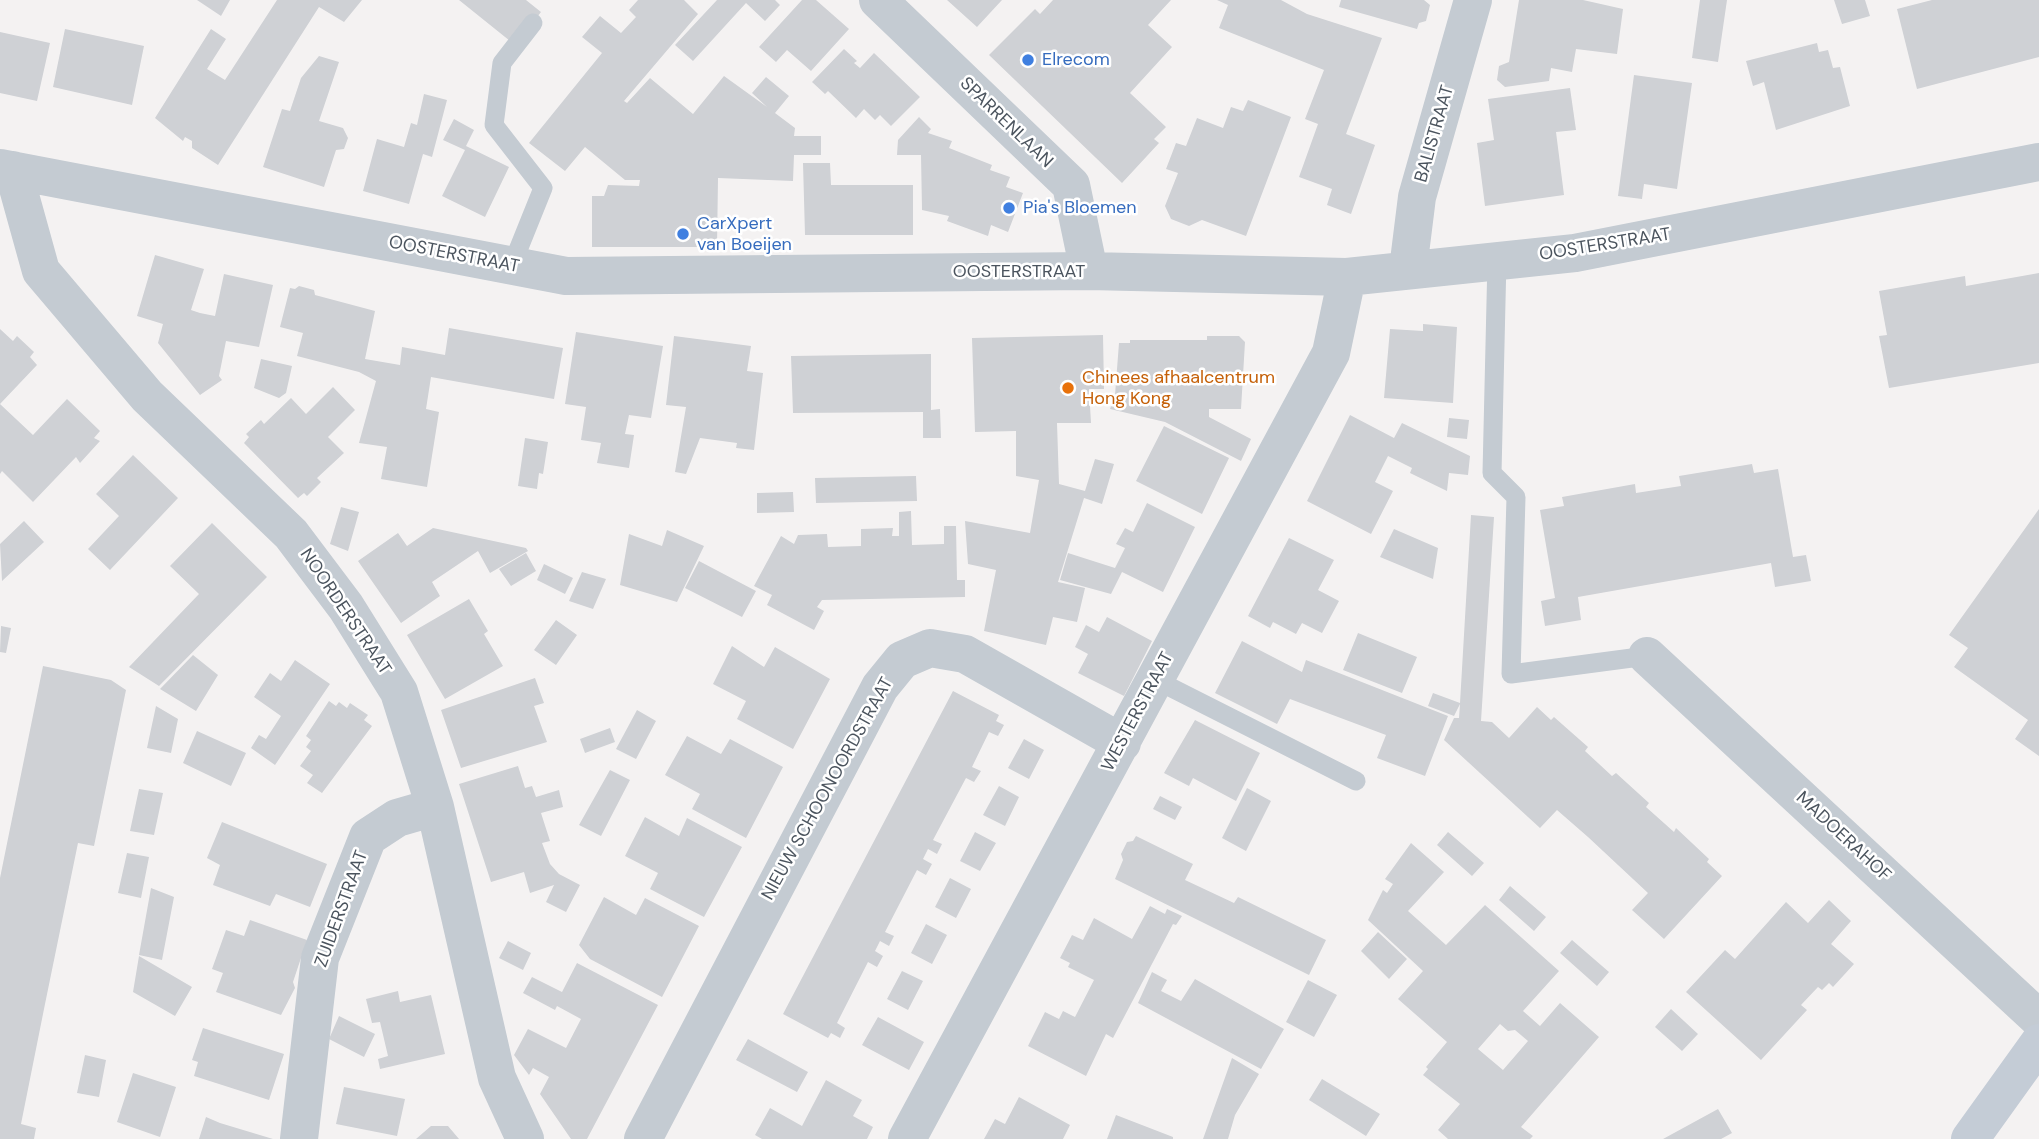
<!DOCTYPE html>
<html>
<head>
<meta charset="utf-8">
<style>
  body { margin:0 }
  canvas { display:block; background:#f4f2f2 }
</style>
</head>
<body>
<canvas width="2039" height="1139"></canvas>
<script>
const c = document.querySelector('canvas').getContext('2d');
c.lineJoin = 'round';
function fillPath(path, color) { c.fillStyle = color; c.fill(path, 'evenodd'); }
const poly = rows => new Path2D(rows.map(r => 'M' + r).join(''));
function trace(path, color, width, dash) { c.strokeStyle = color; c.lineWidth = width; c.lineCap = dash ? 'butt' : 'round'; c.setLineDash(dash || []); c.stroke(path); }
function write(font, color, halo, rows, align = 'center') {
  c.font = font + ' "DM Sans",sans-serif'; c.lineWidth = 5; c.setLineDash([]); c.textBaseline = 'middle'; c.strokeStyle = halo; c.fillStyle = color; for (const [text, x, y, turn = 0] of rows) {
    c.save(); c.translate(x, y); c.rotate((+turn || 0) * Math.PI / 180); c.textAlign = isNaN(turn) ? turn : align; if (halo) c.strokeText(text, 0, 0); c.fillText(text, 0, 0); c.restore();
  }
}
const building = poly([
  [197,0,230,0,221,16],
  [277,0,362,0,344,22,319,7,218,165,192,148,192,141,185,137,183,141,155,118,211,29,226,39,207,69,225,80],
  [459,0,526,0,541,12,515,45],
  [638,0,684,0,698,14,624,101,627,103,650,78,693,114,724,76,767,107,752,93,766,77,789,96,775,113,795,128,794,136,821,136,821,155,794,155,793,181,718,178,717,247,592,247,592,196,604,196,608,185,639,186,640,180,625,180,585,147,565,171,529,143,602,53,582,37,600,16,621,33,636,17,629,10],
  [717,0,775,0,780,5,765,21,746,3,693,61,675,45],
  [802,0,816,0,849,29,811,71,787,50,776,62,759,47],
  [947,0,1002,0,977,27],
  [1053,0,1171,0,1148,25,1172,47,1130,93,1166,127,1154,139,1159,143,1122,183,989,55,1035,9,1040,14],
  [1217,0,1281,0,1307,14,1382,38,1346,134,1375,145,1351,214,1327,205,1332,189,1299,177,1318,124,1305,119,1324,70,1219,28,1228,5],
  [1341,0,1424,0,1430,5,1426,21,1419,23,1417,29,1339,7],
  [1519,0,1583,0,1623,9,1617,54,1576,49,1572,72,1551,68,1549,81,1505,87,1497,80,1499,66,1509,62],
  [1700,0,1727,0,1718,62,1692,58],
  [1834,0,1865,0,1870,16,1842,24],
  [1932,0,2039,0,2039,57,1917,89,1897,9],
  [65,29,144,46,132,105,53,87],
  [0,32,50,43,37,101,0,93],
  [1817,43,1819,52,1828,50,1833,68,1840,67,1850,106,1776,130,1764,82,1753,86,1746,61],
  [844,49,857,61,854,63,860,68,874,53,920,97,891,126,880,115,875,120,864,109,856,118,828,91,825,94,812,82],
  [319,56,339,62,319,121,343,128,348,138,344,149,336,150,324,187,263,167,282,109,290,111,301,78],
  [1634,75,1692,83,1677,189,1644,184,1642,199,1618,196],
  [1570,88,1576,130,1556,132,1564,195,1485,206,1477,143,1494,140,1488,99],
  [424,94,447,100,432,157,423,154,409,204,363,191,377,139,404,147,411,123,417,125],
  [1248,100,1291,117,1246,236,1202,220,1189,226,1171,219,1165,206,1178,173,1166,169,1176,143,1186,146,1197,118,1223,128,1231,107,1243,111],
  [919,117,931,129,928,133,952,141,949,148,992,165,990,170,1010,177,1006,187,1023,193,1008,232,991,225,988,236,947,221,949,216,922,210,921,155,897,155,898,140],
  [454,119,474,130,466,146,509,167,485,217,442,196,465,150,443,140],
  [803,163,830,163,831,185,913,185,913,235,805,235],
  [155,255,204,269,191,310,200,313,215,316,224,274,273,285,259,347,226,341,219,376,222,380,200,395,158,343,163,324,137,316],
  [2039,273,2039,363,1889,388,1879,336,1887,335,1879,291,1965,276,1966,286],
  [299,286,314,290,315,295,375,311,365,359,400,365,402,347,445,355,449,328,563,348,554,399,431,377,426,409,439,412,427,487,381,479,387,447,359,443,376,381,359,372,297,356,303,333,280,327,290,288,295,289],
  [1423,324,1457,327,1453,403,1384,398,1390,329,1423,331],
  [0,329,13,341,17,336,34,352,30,357,37,365,0,404,33,435,67,399,100,431,94,438,100,441,80,463,76,457,33,502,2,471,0,474],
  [576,332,663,346,651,418,629,415,625,434,634,435,629,468,597,463,601,443,581,440,586,407,565,404],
  [1103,335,1104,389,1089,389,1091,423,1057,423,1059,484,1085,491,1095,459,1114,464,1102,504,1084,498,1058,582,1085,588,1077,622,1053,617,1046,645,984,631,996,570,968,564,965,521,1030,533,1039,480,1016,476,1016,431,975,432,972,338],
  [674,336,751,346,747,371,763,373,754,450,736,448,737,443,700,438,686,474,675,472,686,407,666,405],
  [1207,336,1239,336,1245,342,1241,409,1209,409,1209,417,1251,439,1241,461,1165,422,1110,409,1115,395,1119,343,1130,343,1130,340,1207,340],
  [931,354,931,410,940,409,941,438,923,438,923,412,793,413,791,356],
  [261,359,292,366,286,393,279,398,254,388],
  [333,387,355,410,328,437,344,453,317,478,321,482,307,496,304,493,298,498,244,443,249,437,246,434,261,420,264,424,291,398,306,414],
  [1350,415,1394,438,1402,423,1470,456,1468,475,1449,473,1447,491,1410,473,1412,468,1388,456,1375,482,1393,491,1371,534,1307,501],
  [1449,418,1469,420,1467,439,1447,437],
  [1164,426,1229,458,1202,514,1136,481],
  [525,438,548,442,543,474,539,473,537,489,518,486],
  [133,455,178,498,110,570,88,549,119,516,96,494],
  [1752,464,1754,473,1778,469,1793,557,1806,555,1811,581,1775,587,1771,563,1578,597,1581,620,1545,626,1541,601,1555,598,1540,510,1564,506,1562,497,1635,484,1636,493,1681,486,1679,476],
  [916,476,917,501,816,503,815,478],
  [793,492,794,512,757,513,757,493],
  [1147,503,1195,527,1163,592,1122,572,1111,594,1060,580,1068,553,1115,568,1125,548,1116,544,1125,528,1133,532],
  [341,507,359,512,348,551,330,544],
  [2039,509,2039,756,2015,739,2028,720,1954,667,1968,648,1949,635],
  [911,511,912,545,944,544,944,526,956,526,957,580,965,580,965,597,822,600,817,607,824,611,814,630,767,605,772,595,754,586,781,536,794,544,798,535,827,534,828,547,861,546,861,529,893,528,892,536,899,536,899,512],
  [1471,515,1494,517,1481,721,1492,722,1509,738,1537,707,1551,720,1554,717,1588,747,1585,751,1612,776,1616,773,1649,803,1646,807,1674,832,1676,828,1709,859,1707,862,1722,876,1664,939,1632,910,1648,893,1588,837,1557,810,1540,828,1444,740,1454,718,1459,718,1460,704,1454,716,1428,706,1433,693,1460,703],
  [24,521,44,542,2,581,0,544],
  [212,523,267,577,159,686,129,667,199,594,170,566],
  [433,528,526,548,528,551,490,573,478,551,432,582,440,596,401,623,358,561,398,533,407,546],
  [1394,529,1438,548,1433,579,1380,557],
  [667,530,704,546,677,602,620,585,629,534,662,546],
  [1289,538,1334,560,1318,590,1339,601,1322,633,1302,623,1296,634,1273,622,1270,628,1248,616],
  [526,553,536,571,511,586,499,569],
  [699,561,756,591,742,617,685,588],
  [544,564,573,578,565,594,537,580],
  [582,572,606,579,593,609,569,601],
  [469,599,488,631,484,634,503,666,445,699,407,635],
  [1107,617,1152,641,1124,696,1078,673,1088,654,1075,647,1086,625,1099,632],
  [556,620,577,635,556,665,534,650],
  [1,626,11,628,6,653,0,652],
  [1358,633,1417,657,1402,693,1343,670],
  [1242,641,1302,672,1306,660,1448,716,1425,776,1377,758,1386,735,1290,699,1277,724,1215,693],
  [732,646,764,667,775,647,830,679,793,749,737,719,746,701,713,684],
  [193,655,218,675,196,711,160,689],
  [295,660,330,684,275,765,251,748,259,735,266,739,281,716,254,697,270,673,281,681],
  [43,666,111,680,126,690,94,846,78,843,45,1004,21,1124,36,1128,34,1139,0,1139,0,878],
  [535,678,544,703,534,706,547,742,461,768,441,710],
  [953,691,999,715,996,721,1004,725,998,736,989,732,972,767,981,771,974,782,966,778,933,840,942,844,937,854,928,849,923,859,932,864,926,875,917,870,885,932,894,936,889,946,880,941,875,951,883,956,877,967,868,962,837,1023,845,1028,840,1038,831,1033,828,1038,783,1014],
  [329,701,336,706,339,702,347,708,350,703,368,715,364,720,372,726,322,793,307,783,313,775,300,766,311,751,306,747,311,740,306,736],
  [156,706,178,719,171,753,147,748],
  [637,710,656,721,636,759,616,749],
  [1195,720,1260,753,1236,801,1193,778,1189,786,1164,773],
  [610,728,615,742,585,753,580,739],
  [197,731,246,753,231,786,183,763],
  [687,736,721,754,730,739,783,767,746,838,692,809,700,794,665,775],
  [1024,739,1044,750,1029,779,1008,768],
  [518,766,525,788,532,786,536,797,559,790,563,807,541,813,550,841,542,843,550,864,559,874,580,885,566,912,546,902,554,885,530,893,524,872,491,882,459,784],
  [610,770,630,780,601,836,579,825],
  [999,786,1019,797,1005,826,983,815],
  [1247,788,1271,801,1246,851,1222,838],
  [139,789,163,793,154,835,130,831],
  [1160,796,1182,807,1175,820,1153,809],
  [645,817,679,836,687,818,742,847,704,917,650,889,658,873,625,856],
  [222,822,327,864,310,907,276,894,270,906,213,885,220,865,207,858],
  [975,832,996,843,980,871,960,861],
  [1448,832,1484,863,1472,876,1437,845],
  [1136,836,1193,864,1185,880,1234,903,1238,897,1326,940,1309,975,1115,879,1123,860,1121,854,1127,842,1133,841],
  [1411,843,1444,872,1408,911,1446,945,1485,905,1559,971,1523,1011,1540,1026,1560,1003,1599,1037,1521,1127,1533,1136,1530,1139,1448,1139,1438,1130,1460,1104,1423,1075,1428,1069,1426,1067,1447,1042,1398,999,1423,971,1368,920,1383,890,1387,893,1393,884,1385,879],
  [1500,1024,1508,1031,1515,1030,1528,1041,1503,1070,1478,1049],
  [127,853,149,857,141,898,118,893],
  [950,878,971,889,956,918,935,907],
  [1510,886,1546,917,1534,931,1499,900],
  [151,888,174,897,162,960,139,955],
  [604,897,636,915,645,898,699,926,662,997,590,959,579,945],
  [1829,900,1851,921,1831,944,1854,964,1833,987,1829,983,1822,990,1818,987,1801,1005,1807,1010,1761,1060,1686,992,1725,950,1735,959,1786,902,1808,923],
  [1150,906,1165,914,1167,909,1182,916,1176,925,1173,924,1113,1038,1106,1034,1086,1076,1028,1046,1045,1012,1059,1019,1063,1011,1075,1017,1094,980,1068,967,1070,963,1060,958,1072,935,1083,940,1094,918,1132,939],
  [250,920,307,940,293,982,295,988,281,1015,216,992,223,973,212,969,226,930,244,936],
  [926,924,947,935,932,964,911,953],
  [1378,932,1407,959,1389,979,1361,951],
  [1572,940,1609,972,1597,986,1560,953],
  [508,941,531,953,523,970,499,958],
  [139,956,192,987,175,1016,133,992],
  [577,963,658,1005,587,1139,571,1139,540,1094,549,1077,533,1068,529,1075,514,1055,528,1029,566,1048,581,1019,557,1006,555,1010,523,993,532,977,562,992],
  [902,971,923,981,908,1010,887,999],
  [1152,972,1167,980,1161,991,1181,1001,1195,979,1284,1029,1261,1069,1138,1003],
  [1308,980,1337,995,1314,1037,1286,1022],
  [398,991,400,1002,431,995,445,1054,380,1069,378,1059,388,1056,380,1022,372,1023,366,999],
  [1671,1009,1698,1034,1682,1051,1655,1027],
  [339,1016,375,1034,364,1057,329,1039],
  [878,1017,924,1042,909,1070,862,1045],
  [203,1028,284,1054,269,1100,194,1076,198,1062,192,1060],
  [748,1039,808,1072,797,1092,736,1060],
  [85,1055,106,1060,99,1097,77,1093],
  [1232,1058,1259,1074,1235,1115,1228,1139,1203,1139],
  [133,1073,176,1087,160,1137,117,1122],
  [1322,1079,1380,1114,1366,1136,1309,1100],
  [826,1080,862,1100,853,1116,873,1127,867,1139,762,1139,755,1135,770,1108,802,1126],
  [344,1087,405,1099,397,1136,336,1124],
  [1019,1097,1070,1125,1063,1139,984,1139,995,1119,1005,1124],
  [1718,1109,1732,1133,1721,1139,1663,1139],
  [1116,1115,1173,1137,1173,1139,1107,1139],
  [206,1117,220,1123,273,1139,199,1139],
  [431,1126,448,1126,459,1139,416,1139]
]);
const service = poly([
  [1497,259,1492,473,1516,497,1511,674,1647,656],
  [512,265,543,188,494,125,502,63,533,23],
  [1156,680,1356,781]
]);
const minor = poly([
  [878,0,1071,185,1089,271],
  [0,168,566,276,1089,271,1347,277,1575,253,2039,162],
  [13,170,41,271,147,396,291,534,346,607,399,692,435,807,497,1078,525,1139],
  [1408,269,1417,197,1473,0],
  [1647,656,2039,1019],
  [299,1139,320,958,368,837,397,818,435,807],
  [643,1139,880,687,902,660,930,648,965,654,1122,743],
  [907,1139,1331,353,1347,277]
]);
const secondary = poly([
  [1970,1139,2039,1043]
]);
const markers = [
  [1028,60,7,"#3f7fe0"],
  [1009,208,7,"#3f7fe0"],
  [683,234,7,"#3f7fe0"],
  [1068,388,7,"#e8710a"]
];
const shopNames = [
  ["Elrecom",1042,60],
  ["Pia's Bloemen",1023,208],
  ["CarXpert",697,224],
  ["van Boeijen",697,245]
];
const streetNames = [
  ["SPARRENLAAN",1006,123,44],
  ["BALISTRAAT",1435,134,-74],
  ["OOSTERSTRAAT",1605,245,-9],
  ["OOSTERSTRAAT",454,255,11],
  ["OOSTERSTRAAT",1019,272],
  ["NOORDERSTRAAT",345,612,56],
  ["WESTERSTRAAT",1138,712,-62],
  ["NIEUW SCHOONOORDSTRAAT",828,789,-61],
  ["MADOERAHOF",1843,837,43],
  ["ZUIDERSTRAAT",342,909,-70]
];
const foodNames = [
  ["Chinees afhaalcentrum",1082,378],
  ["Hong Kong",1082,399]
];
fillPath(building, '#cfd1d5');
trace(service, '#c4cbd2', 19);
trace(minor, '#c4cbd2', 38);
trace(secondary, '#c4ccd6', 38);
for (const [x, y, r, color] of markers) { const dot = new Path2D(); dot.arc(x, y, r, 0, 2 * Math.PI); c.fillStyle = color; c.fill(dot); trace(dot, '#fff', 2.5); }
write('18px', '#366cbe', '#fff', shopNames, 'left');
write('18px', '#4b545e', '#fff', streetNames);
write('18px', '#c56008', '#fff', foodNames, 'left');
</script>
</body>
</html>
